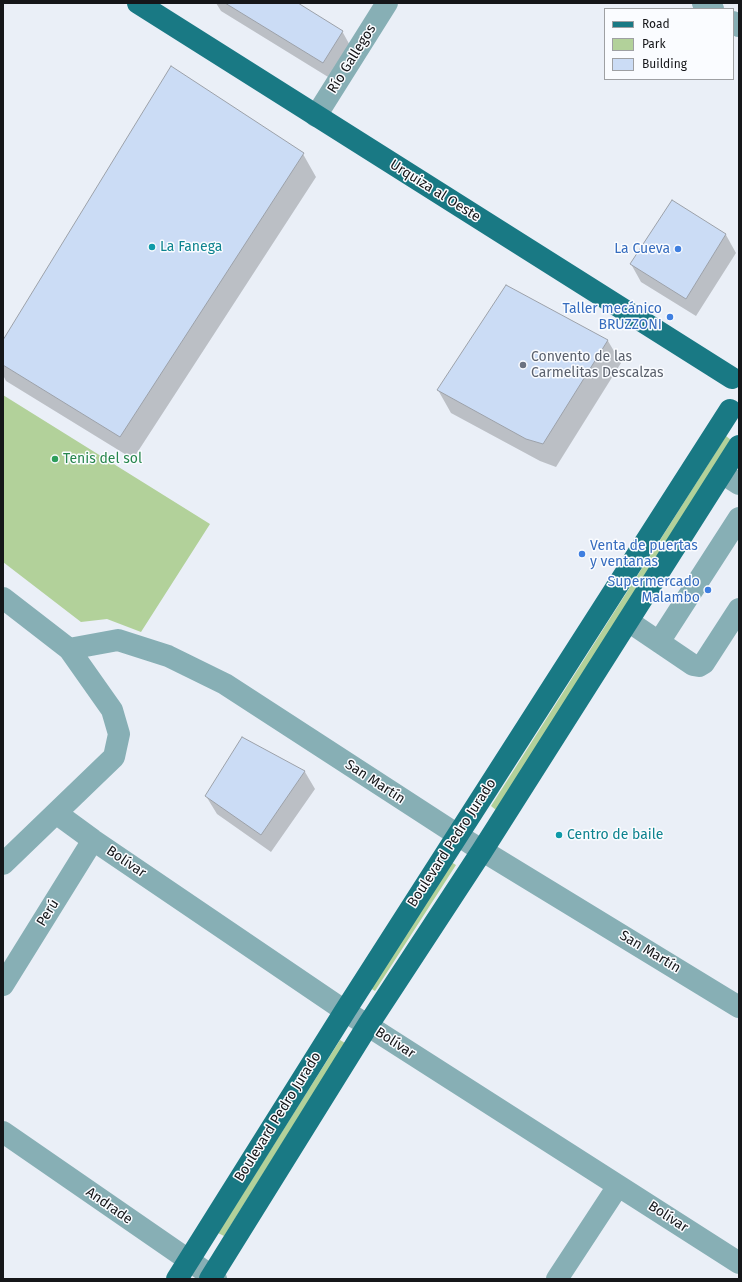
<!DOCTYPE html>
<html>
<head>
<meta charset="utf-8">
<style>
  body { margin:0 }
  #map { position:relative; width:742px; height:1282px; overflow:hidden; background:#eaeff7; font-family:"Fira Sans",sans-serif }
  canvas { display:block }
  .frame { position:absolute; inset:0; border:4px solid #151619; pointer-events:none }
  .legend { position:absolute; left:604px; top:8px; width:130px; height:72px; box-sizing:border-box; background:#fafcff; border:1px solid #9ea0a3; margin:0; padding:5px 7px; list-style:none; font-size:12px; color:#151619 }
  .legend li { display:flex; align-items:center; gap:8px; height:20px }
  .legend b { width:20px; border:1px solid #9ea0a3 }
</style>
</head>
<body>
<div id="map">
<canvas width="742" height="1282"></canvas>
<div class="frame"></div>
<ul class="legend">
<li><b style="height:5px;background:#197984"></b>Road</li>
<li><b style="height:11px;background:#b2d19a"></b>Park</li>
<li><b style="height:11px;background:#cbdcf5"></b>Building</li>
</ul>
</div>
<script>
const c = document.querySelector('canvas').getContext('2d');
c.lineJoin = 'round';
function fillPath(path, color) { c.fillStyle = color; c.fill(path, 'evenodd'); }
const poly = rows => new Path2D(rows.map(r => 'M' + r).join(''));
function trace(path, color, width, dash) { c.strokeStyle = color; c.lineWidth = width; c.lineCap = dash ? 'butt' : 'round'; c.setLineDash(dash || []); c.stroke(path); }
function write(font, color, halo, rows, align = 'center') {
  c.font = font + ' "Fira Sans",sans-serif'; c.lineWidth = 3; c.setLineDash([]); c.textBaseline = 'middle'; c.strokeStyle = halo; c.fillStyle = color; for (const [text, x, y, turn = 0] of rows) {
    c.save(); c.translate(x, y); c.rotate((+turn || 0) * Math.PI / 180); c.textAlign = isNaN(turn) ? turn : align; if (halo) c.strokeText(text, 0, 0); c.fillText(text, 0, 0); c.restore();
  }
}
const green = poly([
  [3,395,210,524,141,632,107,619,81,622,3,562],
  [726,436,731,440,496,810,491,806],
  [451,862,456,865,375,991,370,988],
  [340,1040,345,1043,224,1236,218,1233]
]);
const shadow = poly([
  [216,3,296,3,342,31,352,49,333,80,221,11],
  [303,154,316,177,133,459,6,381,3,375,3,342],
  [672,201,726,235,736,253,696,316,641,282,631,264],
  [507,287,608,341,621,363,556,467,540,461,451,413,438,390],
  [242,738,305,772,315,789,271,852,217,814,206,796]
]);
const building = poly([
  [225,3,298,3,343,31,323,63,225,3],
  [171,66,304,153,120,437,3,365,3,340,171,66],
  [672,200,726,234,686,299,630,264,672,200],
  [506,285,608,340,543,444,526,439,437,390,506,285],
  [242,737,305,771,261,835,205,796,242,737]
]);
const minor = poly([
  [703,3,713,9],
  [733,22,739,26],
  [316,116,387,3],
  [722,473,739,484],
  [3,598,69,649,118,640,168,656,225,684,470,843,739,1007],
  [628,621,693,665,699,666,704,663,739,609],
  [659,642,739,518],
  [56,813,93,840,345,1011,739,1263],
  [3,864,114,757,119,734,112,710,69,649],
  [3,985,93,840],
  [3,1132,216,1279],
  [557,1279,618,1186]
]);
const major = poly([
  [138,3,732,378],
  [177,1279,345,1011,730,410],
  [210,1279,368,1025,482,851,739,446]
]);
const markers = [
  [152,247,4,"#0f9aa8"],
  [678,249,4,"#3f7fe0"],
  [670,317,4,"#3f7fe0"],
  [523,365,4,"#6b7280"],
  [55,459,4,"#2e9e5b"],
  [582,554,4,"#3f7fe0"],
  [708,590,4,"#3f7fe0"],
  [559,835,4,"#0f9aa8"]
];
const streetNames = [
  ["Río Gallegos",352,59,-58],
  ["Urquiza al Oeste",435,191,32],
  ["San Martín",375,782,33],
  ["Boulevard Pedro Jurado",452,843,-57],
  ["Bolívar",126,862,34],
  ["Perú",48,913,-58],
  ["San Martín",650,952,31],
  ["Bolívar",395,1043,33],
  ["Boulevard Pedro Jurado",278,1117,-58],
  ["Andrade",109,1206,35],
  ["Bolívar",668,1217,33]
];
const cultureNames = [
  ["La Fanega",160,247],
  ["Centro de baile",567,835]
];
const shopNames = [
  ["La Cueva",670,249],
  ["Taller mecánico",662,309],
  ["BRUZZONI",662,325],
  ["Venta de puertas",590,546,"left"],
  ["y ventanas",590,562,"left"],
  ["Supermercado",700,582],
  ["Malambo",700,598]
];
const worshipNames = [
  ["Convento de las",531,357],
  ["Carmelitas Descalzas",531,373]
];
const leisureNames = [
  ["Tenis del sol",63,459]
];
fillPath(green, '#b2d19a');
fillPath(shadow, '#0003');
fillPath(building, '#cbdcf5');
trace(building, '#9ca1a9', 1);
trace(minor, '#87afb5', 22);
trace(major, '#197984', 22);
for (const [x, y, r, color] of markers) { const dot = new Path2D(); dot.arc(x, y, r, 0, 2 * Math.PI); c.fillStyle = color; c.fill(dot); trace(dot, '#fafcff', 1.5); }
write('14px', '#151619', '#fafcff', streetNames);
write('14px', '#0d838f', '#fafcff', cultureNames, 'left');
write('14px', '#366cbe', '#fafcff', shopNames, 'right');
write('14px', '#5b616d', '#fafcff', worshipNames, 'left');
write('14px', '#27864d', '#fafcff', leisureNames, 'left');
</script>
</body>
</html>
